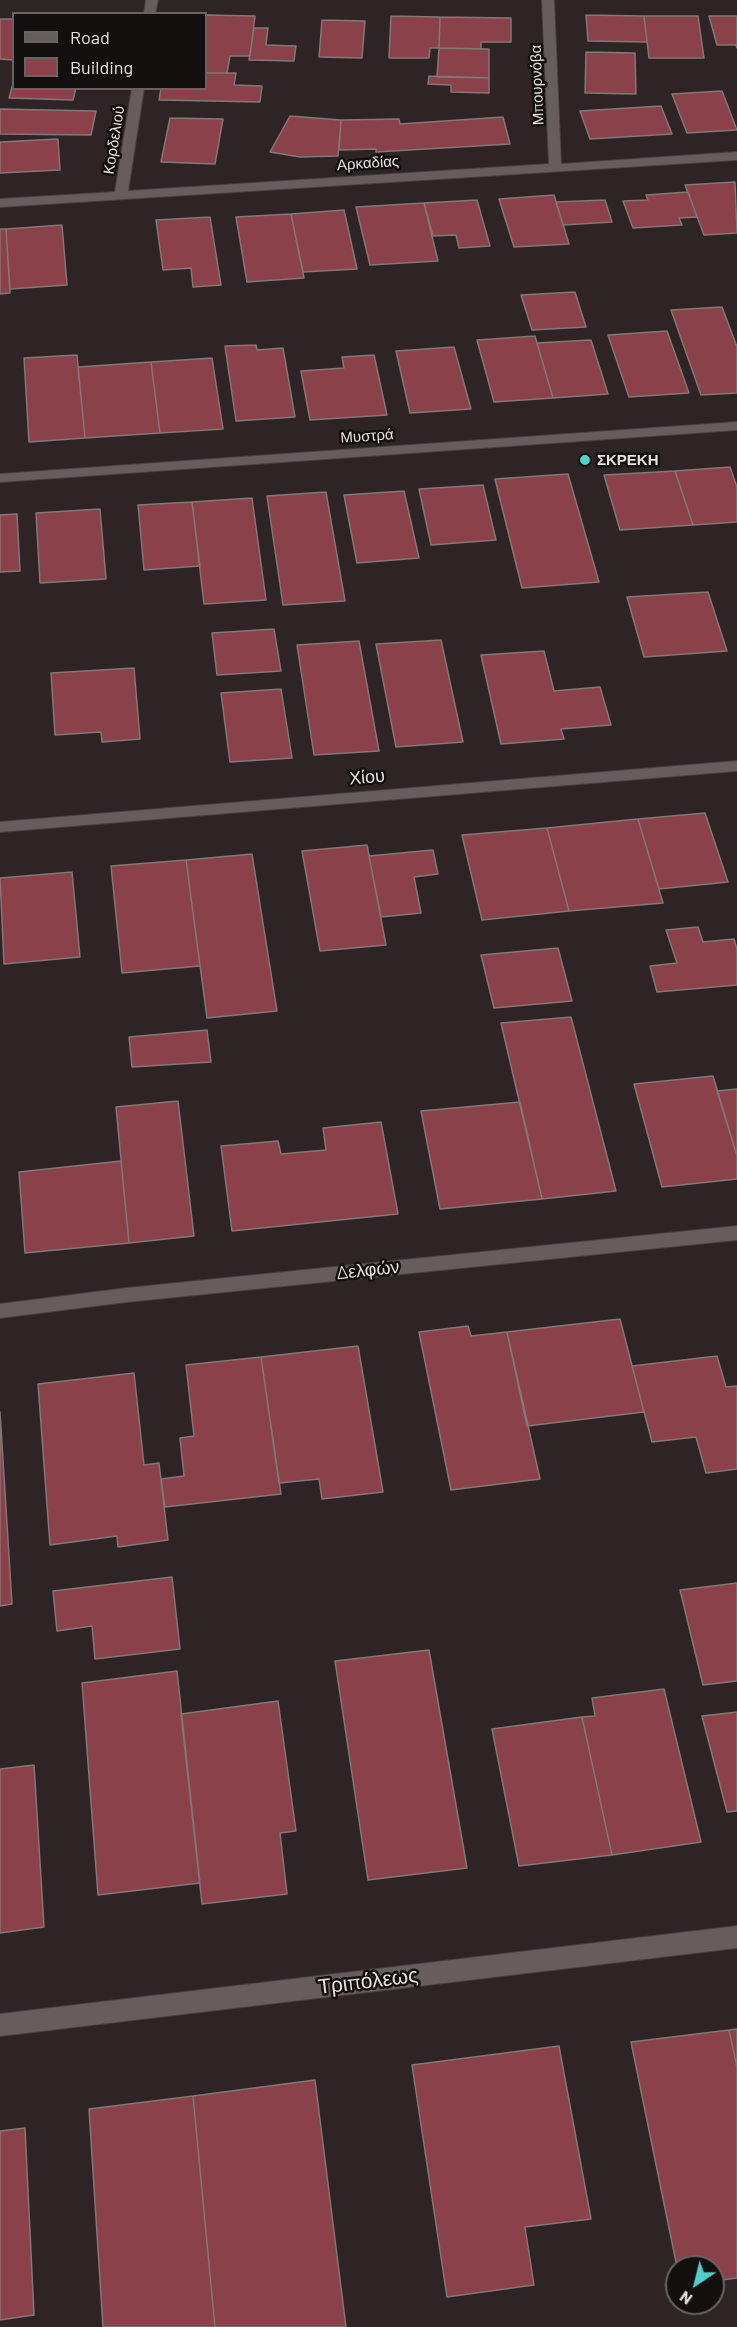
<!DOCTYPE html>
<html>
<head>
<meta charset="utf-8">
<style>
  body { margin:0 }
  #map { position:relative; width:737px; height:2327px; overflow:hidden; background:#2e2425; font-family:Barlow,sans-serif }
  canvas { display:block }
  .legend { position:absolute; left:12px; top:12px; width:195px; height:78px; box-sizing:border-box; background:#130f0f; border:2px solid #686363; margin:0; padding:8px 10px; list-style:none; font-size:18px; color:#e7e0e0 }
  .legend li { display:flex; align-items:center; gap:12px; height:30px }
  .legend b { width:30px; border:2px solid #686363 }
  .north { position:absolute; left:665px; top:2255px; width:60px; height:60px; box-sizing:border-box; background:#130f0f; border:2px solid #686363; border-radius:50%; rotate:215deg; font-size:16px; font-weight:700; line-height:24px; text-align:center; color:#e7e0e0 }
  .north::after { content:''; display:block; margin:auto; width:21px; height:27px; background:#52cdcc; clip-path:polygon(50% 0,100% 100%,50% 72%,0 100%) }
</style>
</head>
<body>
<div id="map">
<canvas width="737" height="2327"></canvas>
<ul class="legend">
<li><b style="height:8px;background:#685d5d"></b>Road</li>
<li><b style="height:16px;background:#8b4149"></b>Building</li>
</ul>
<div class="north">N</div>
</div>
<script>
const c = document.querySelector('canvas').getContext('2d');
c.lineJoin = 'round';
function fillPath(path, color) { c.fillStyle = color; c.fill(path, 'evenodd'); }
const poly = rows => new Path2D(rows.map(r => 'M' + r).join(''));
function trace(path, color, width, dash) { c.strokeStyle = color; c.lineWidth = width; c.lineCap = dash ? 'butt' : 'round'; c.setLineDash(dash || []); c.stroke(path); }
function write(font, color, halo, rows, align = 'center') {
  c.font = font + ' Barlow,sans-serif'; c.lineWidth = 5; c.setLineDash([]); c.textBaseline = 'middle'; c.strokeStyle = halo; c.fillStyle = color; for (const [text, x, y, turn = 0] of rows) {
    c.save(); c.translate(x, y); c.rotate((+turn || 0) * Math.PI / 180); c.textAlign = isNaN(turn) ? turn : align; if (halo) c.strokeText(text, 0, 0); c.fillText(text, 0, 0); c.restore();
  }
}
const building = poly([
  [206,15,255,16,250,56,230,56,227,73,206,73,206,15],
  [586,15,644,16,647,42,588,41,586,15],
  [391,16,440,17,439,48,430,48,429,58,389,58,391,16],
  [644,16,698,16,704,58,649,58,644,16],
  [709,16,737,16,737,48,736,45,717,45,709,16],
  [440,17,511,18,511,42,481,42,481,49,439,48,440,17],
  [0,19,14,19,14,60,0,59,0,19],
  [322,20,365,21,362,58,319,57,322,20],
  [254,28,268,28,266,45,296,46,294,61,249,60,254,28],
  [439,48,489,49,489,78,437,77,439,48],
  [586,52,635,53,636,94,585,93,586,52],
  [206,73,236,73,234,85,262,86,260,102,159,100,161,88,206,88,206,73],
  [429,76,489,78,489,93,451,92,451,85,428,84,429,76],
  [14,80,14,88,76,88,73,100,9,98,14,80],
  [722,91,737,130,687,133,672,94,722,91],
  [661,106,672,134,590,139,580,111,661,106],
  [0,109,96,111,91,135,0,134,0,109],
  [290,116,341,120,338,156,300,157,270,152,290,116],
  [503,117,510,144,376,152,376,149,339,150,341,120,399,119,400,124,503,117],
  [170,118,223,119,215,164,161,162,170,118],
  [58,139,60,170,0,173,0,142,58,139],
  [735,182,737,233,704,235,685,185,735,182],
  [688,192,697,217,679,218,682,225,633,228,623,201,648,200,646,195,688,192],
  [554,195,569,244,514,247,499,199,554,195],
  [477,200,490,246,459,248,456,235,433,236,424,203,477,200],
  [605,200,612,222,563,225,556,202,605,200],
  [424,203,438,261,370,265,356,207,424,203],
  [344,210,357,269,303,272,291,214,344,210],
  [291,214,304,278,247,282,236,217,291,214],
  [210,217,221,285,193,287,191,268,163,270,156,220,210,217],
  [62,225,67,285,10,289,6,229,62,225],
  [0,229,6,229,10,293,0,294,0,229],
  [575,292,586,327,532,330,521,295,575,292],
  [722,307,737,347,737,393,701,395,671,310,722,307],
  [667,331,689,393,629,397,608,335,667,331],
  [535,336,553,398,494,402,477,340,535,336],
  [591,340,608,394,553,398,537,343,591,340],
  [256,345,257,350,283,348,295,417,236,421,225,346,256,345],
  [454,347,471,409,410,413,396,351,454,347],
  [77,355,85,438,29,442,24,358,77,355],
  [374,355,387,415,310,420,301,371,344,368,342,357,374,355],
  [212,358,223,429,160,433,151,362,212,358],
  [151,362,160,433,85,438,78,367,151,362],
  [730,467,737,487,737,522,693,525,675,471,730,467],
  [675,471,693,525,620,530,604,475,675,471],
  [568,474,599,582,522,588,495,479,568,474],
  [483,485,496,540,431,545,419,489,483,485],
  [404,491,419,558,357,563,344,495,404,491],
  [326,492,345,601,283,605,267,496,326,492],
  [252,498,266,600,204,604,192,502,252,498],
  [192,502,200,566,144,570,138,505,192,502],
  [100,509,106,579,40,583,36,513,100,509],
  [17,514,20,571,0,572,0,515,17,514],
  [708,592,727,651,644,657,627,597,708,592],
  [274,629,281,671,217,675,212,633,274,629],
  [441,640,463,742,396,747,376,644,441,640],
  [359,641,379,751,314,755,297,645,359,641],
  [544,651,554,691,600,687,611,725,561,729,564,739,501,744,481,655,544,651],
  [134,668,140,739,102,742,101,732,55,735,51,673,134,668],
  [281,689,292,758,230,762,221,693,281,689],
  [705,813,728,882,659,889,638,819,705,813],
  [638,819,663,903,569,911,547,828,638,819],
  [547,828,569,911,482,920,462,835,547,828],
  [367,845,386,945,320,951,302,851,367,845],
  [433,850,438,874,414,877,421,913,381,917,369,856,433,850],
  [252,854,277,1011,207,1018,186,860,252,854],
  [186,860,200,966,122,973,111,866,186,860],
  [72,872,80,957,4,964,0,878,72,872],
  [698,927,703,942,734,939,737,949,737,985,657,992,650,966,677,963,666,930,698,927],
  [558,948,572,1001,494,1008,481,955,558,948],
  [571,1017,616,1191,542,1199,501,1023,571,1017],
  [207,1030,211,1062,132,1067,129,1037,207,1030],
  [713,1076,737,1156,737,1179,662,1187,634,1084,713,1076],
  [737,1089,737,1156,717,1091,737,1089],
  [178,1101,194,1236,129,1243,116,1107,178,1101],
  [520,1102,542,1199,440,1209,421,1111,520,1102],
  [381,1122,398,1214,232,1231,221,1146,278,1141,281,1154,326,1150,323,1128,381,1122],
  [121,1161,129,1243,25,1253,19,1172,121,1161],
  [620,1319,644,1412,527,1426,507,1332,620,1319],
  [468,1326,471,1336,507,1332,540,1479,451,1490,419,1332,468,1326],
  [358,1346,383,1492,322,1499,319,1479,279,1483,261,1357,358,1346],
  [717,1356,726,1387,737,1386,737,1469,706,1473,696,1437,652,1442,632,1366,717,1356],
  [261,1357,281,1494,165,1507,161,1479,184,1476,180,1438,194,1436,186,1365,261,1357],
  [134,1373,144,1465,159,1463,168,1540,118,1547,117,1536,50,1545,38,1384,134,1373],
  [0,1412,12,1604,0,1606,0,1412],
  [172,1577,180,1649,95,1659,92,1626,57,1631,53,1591,172,1577],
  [737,1583,737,1681,703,1685,680,1590,737,1583],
  [429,1650,467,1868,368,1880,335,1661,429,1650],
  [177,1671,200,1883,98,1895,82,1683,177,1671],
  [664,1689,701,1842,612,1855,582,1717,595,1716,592,1698,664,1689],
  [278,1701,296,1831,280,1833,287,1894,202,1904,181,1714,278,1701],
  [737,1712,737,1811,727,1812,702,1716,737,1712],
  [582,1717,612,1855,519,1866,492,1729,582,1717],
  [34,1765,44,1927,0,1933,0,1769,34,1765],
  [737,2029,737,2067,729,2030,737,2029],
  [729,2030,737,2067,737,2278,713,2281,713,2267,677,2267,631,2042,729,2030],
  [559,2046,591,2219,525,2227,534,2285,447,2297,412,2065,559,2046],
  [315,2080,346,2327,215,2327,193,2096,315,2080],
  [193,2096,215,2327,103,2327,89,2109,193,2096],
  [25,2128,34,2315,0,2320,0,2131,25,2128]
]);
const street = poly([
  [146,0,158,0,155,14,144,14,146,0],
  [542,0,554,0,561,164,737,152,737,160,0,207,0,199,115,192,132,88,144,88,128,191,549,164,542,0],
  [737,422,737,430,0,482,0,474,737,422],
  [737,761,737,771,0,832,0,822,737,761],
  [737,1226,737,1240,127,1302,0,1318,0,1304,127,1288,737,1226],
  [737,1926,737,1948,0,2036,0,2014,737,1926]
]);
const markers = [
  [585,460,6,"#52cdcc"]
];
const farStreetnames = [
  ["Μπουρνόβα",537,85,-92],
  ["Κορδελιού",114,140,-81],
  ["Αρκαδίας",368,163,-4],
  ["Μυστρά",367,436,-4]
];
const farPoinames = [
  ["ΣΚΡΕΚΗ",597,460]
];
const streetNames = [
  ["Χίου",367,777,-5],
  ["Δελφών",368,1270,-6]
];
const nearStreetnames = [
  ["Τριπόλεως",368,1981,-7]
];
fillPath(building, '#8b4149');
trace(building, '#837777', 1.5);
trace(street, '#484040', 2);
fillPath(street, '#685d5d');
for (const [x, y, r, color] of markers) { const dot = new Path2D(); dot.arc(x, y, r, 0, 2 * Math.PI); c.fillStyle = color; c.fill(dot); trace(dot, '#130f0f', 2); }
write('15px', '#e7e0e0', '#130f0f', farStreetnames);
write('bold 15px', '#e7e0e0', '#130f0f', farPoinames, 'left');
write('18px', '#e7e0e0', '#130f0f', streetNames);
write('21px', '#e7e0e0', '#130f0f', nearStreetnames);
</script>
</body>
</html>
